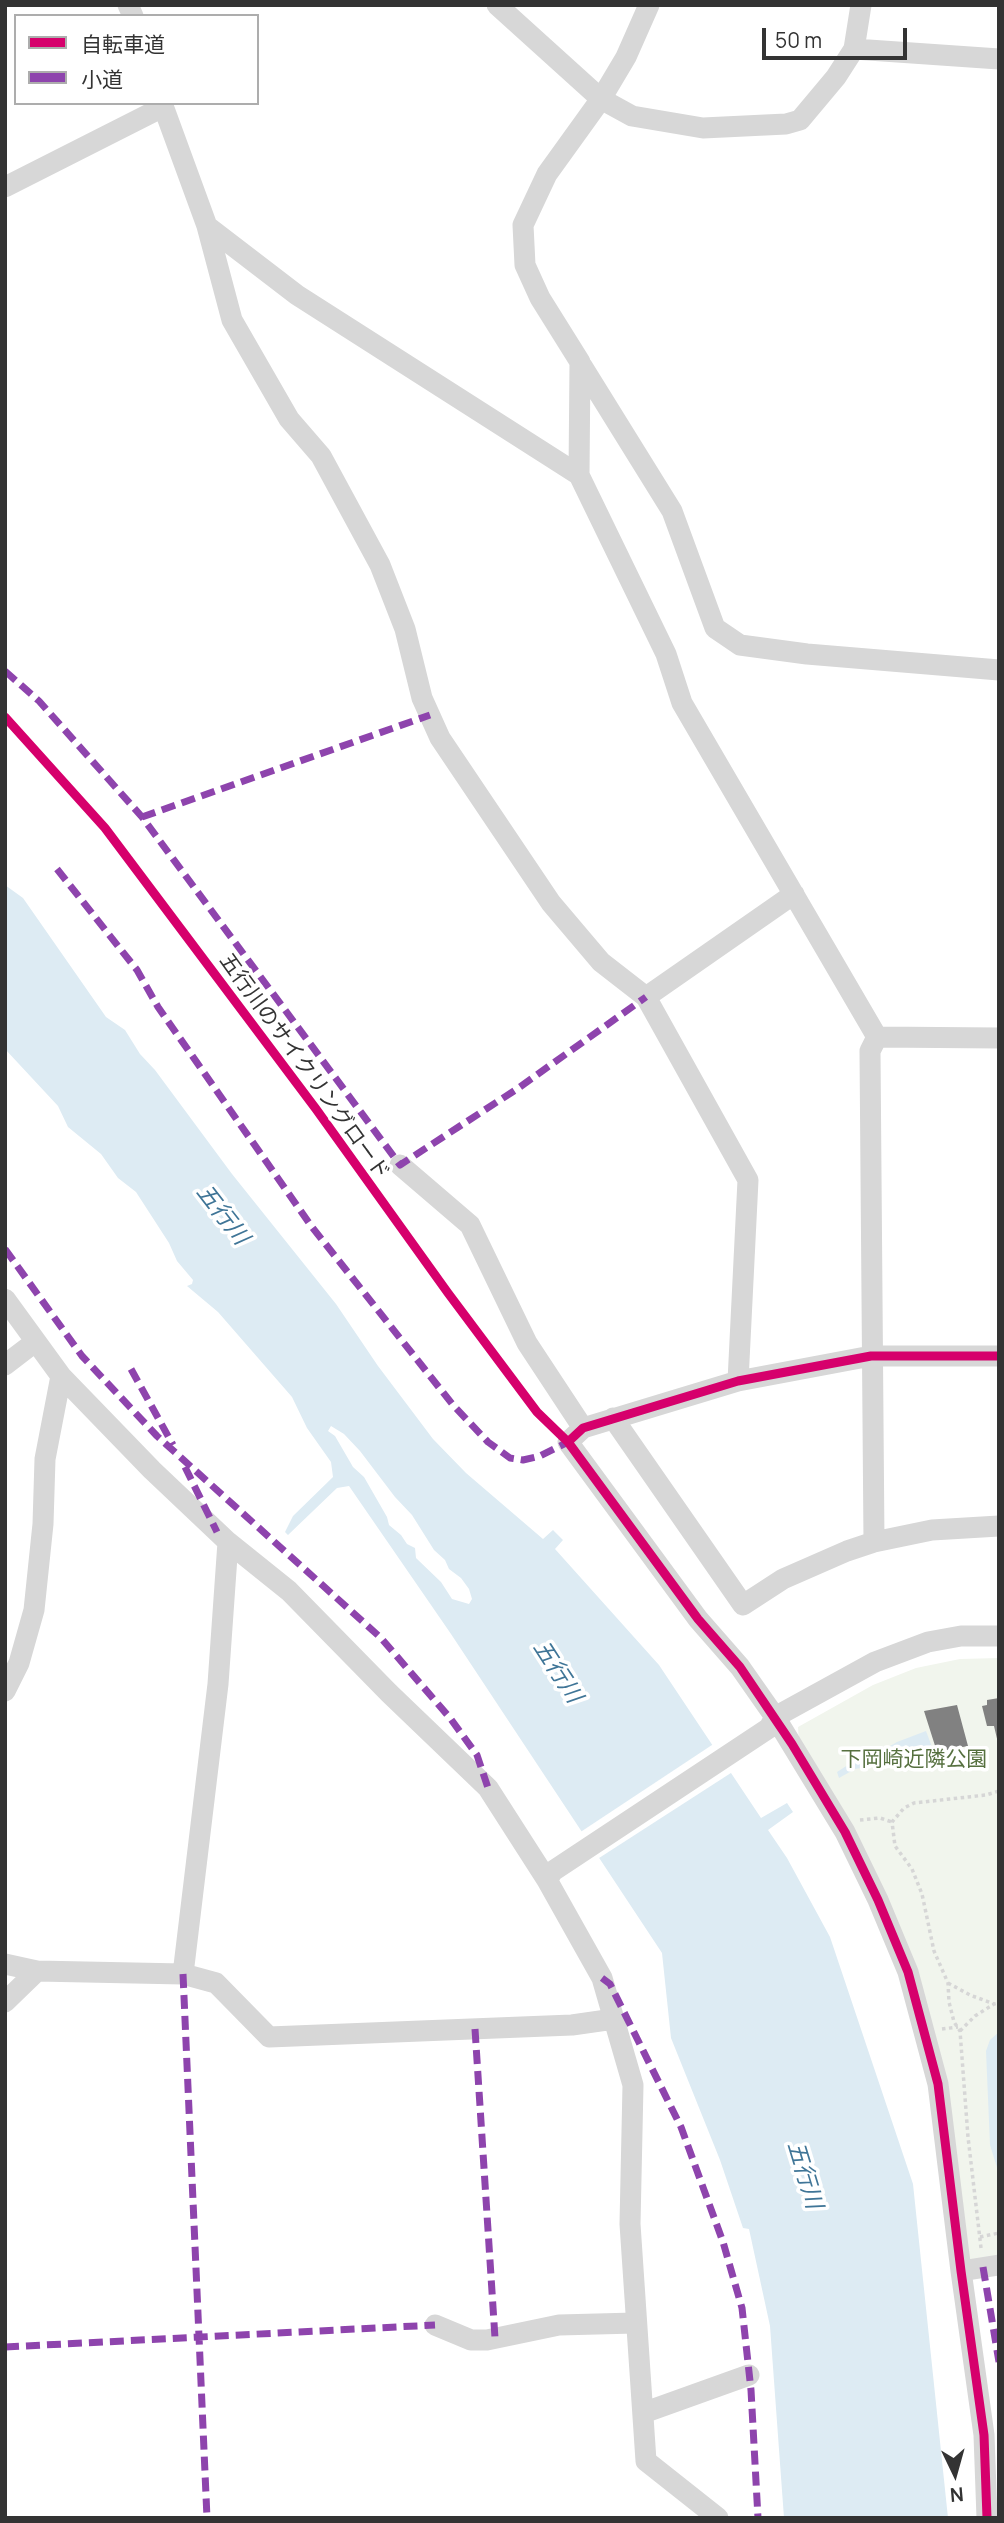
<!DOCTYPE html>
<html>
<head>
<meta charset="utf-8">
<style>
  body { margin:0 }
  #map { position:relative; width:1004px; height:2523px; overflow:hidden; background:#fff; font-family:Manrope,"Noto Sans JP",sans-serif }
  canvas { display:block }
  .frame { position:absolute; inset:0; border:7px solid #333; pointer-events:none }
  .legend { position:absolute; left:14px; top:14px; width:245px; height:91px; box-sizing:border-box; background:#fff; border:2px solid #adadad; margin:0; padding:9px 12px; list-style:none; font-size:21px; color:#333 }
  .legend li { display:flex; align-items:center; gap:14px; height:35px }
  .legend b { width:35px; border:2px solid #adadad }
  .north { position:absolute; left:920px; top:2439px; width:70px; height:70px; -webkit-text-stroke:5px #fff; paint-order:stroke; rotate:175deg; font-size:19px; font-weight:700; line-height:28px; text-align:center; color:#333 }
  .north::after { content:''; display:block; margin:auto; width:24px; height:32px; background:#333; clip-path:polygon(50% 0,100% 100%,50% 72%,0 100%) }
  .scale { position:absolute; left:762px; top:28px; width:145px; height:32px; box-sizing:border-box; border:4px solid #333; border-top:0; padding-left:9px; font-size:21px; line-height:24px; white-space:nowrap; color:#333; -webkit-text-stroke:5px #fff; paint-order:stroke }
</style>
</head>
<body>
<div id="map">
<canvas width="1004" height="2523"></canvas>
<div class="frame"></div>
<ul class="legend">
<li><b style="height:9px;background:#d6006c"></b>自転車道</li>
<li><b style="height:9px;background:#8e44ad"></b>小道</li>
</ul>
<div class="north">N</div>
<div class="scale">50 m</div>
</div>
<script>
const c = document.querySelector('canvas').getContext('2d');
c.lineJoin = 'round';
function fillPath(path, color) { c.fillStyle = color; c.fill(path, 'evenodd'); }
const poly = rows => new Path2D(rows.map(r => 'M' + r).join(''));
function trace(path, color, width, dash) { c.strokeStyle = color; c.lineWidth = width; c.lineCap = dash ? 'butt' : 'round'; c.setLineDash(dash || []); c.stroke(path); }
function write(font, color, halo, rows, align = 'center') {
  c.font = font + ' Manrope,"Noto Sans JP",sans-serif'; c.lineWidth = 7; c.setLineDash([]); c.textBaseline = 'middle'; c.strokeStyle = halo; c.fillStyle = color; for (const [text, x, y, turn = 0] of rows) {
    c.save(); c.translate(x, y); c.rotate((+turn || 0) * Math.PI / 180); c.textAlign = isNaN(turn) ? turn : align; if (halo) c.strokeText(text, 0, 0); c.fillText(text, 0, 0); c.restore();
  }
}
const green = poly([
  [999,1658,999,2259,972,2263,964,2253,916,1977,799,1742,798,1727,873,1685,916,1668,960,1659]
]);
const water = poly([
  [5,885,23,898,106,1017,125,1030,140,1054,155,1070,232,1174,336,1304,378,1366,433,1439,466,1473,543,1539,553,1530,563,1540,555,1549,659,1665,761,1818,787,1803,793,1812,768,1830,787,1858,830,1937,913,2184,948,2518,784,2518,770,2326,749,2229,743,2228,720,2160,671,2038,662,1953,451,1634,349,1486,337,1488,288,1535,285,1532,293,1516,333,1477,331,1462,307,1428,292,1397,218,1312,187,1286,192,1284,193,1280,177,1261,169,1243,136,1192,118,1178,101,1154,68,1127,58,1106,5,1049],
  [331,1426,344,1434,360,1451,395,1497,412,1515,434,1550,445,1560,449,1569,461,1578,469,1589,472,1599,469,1604,452,1599,441,1582,416,1558,415,1548,407,1544,401,1535,389,1525,387,1517,364,1477,353,1467,335,1436,328,1431],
  [926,1731,935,1755,855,1769,839,1778,837,1772,851,1763,878,1753,897,1742],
  [999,2032,999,2174,990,2145,986,2051,990,2040]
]);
const pier = poly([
  [715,1743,734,1771,596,1860,579,1833]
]);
const building = poly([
  [999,1698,999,1743,998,1743,994,1726,987,1726,982,1706,987,1705,987,1700],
  [957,1705,968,1746,937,1752,924,1711]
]);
const path = poly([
  [860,1820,880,1818,892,1822],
  [948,1983,970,1995,994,2004,999,2003],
  [942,2029,958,2027],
  [960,2031,975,2016,994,2004],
  [980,2237,999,2233],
  [981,2248,968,2137,960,2031,954,2022,949,2002,948,1983,934,1951,922,1894,912,1869,895,1846,892,1822,904,1808,914,1803,986,1795,999,1791]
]);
const minor = poly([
  [128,5,133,16],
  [497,5,601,99,632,116,703,128,786,124,800,120,836,77,854,49,861,5],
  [649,5,626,57,601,99,547,174,523,225,525,265,540,298,580,362,579,475,666,654,682,703,877,1037],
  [854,49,999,59],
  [162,103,207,226,232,320,289,419,321,456,380,565,405,629,422,698,440,738,551,903,601,962,646,997],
  [5,187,163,107],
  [207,226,297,295,579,475],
  [582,366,672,511,715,628,740,645,807,654,999,670],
  [877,1037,999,1038],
  [400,1165,470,1225,527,1343,583,1428],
  [5,1299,61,1376,152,1470,228,1542,289,1591,389,1693,488,1788,547,1880,602,1978,633,2085,630,2224,646,2461,718,2518],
  [5,1365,35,1342],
  [738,1381,748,1180,646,997,794,894],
  [613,1418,743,1605,783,1579,847,1551,874,1542,932,1530,999,1526],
  [874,1542,870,1051,877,1037],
  [5,1691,19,1663,34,1610,43,1524,45,1459,61,1376],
  [547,1880,553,1871,769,1728,775,1717,875,1662,928,1642,961,1636,999,1636],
  [5,1964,37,1971,183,1974,216,1983,269,2037,572,2025,614,2019],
  [183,1974,218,1684,228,1542],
  [5,2002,37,1971],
  [961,2271,999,2265],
  [435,2325,471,2340,487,2340,559,2325,635,2323],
  [643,2413,749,2375],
  [987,2518,984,2435,961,2271,938,2084,908,1972,878,1900,845,1832,775,1717,740,1667,698,1619,568,1442,583,1428,738,1381,871,1356,999,1356]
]);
const quiet = poly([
  [5,671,39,701,142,817,400,1165,517,1089,646,997],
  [142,817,430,715],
  [57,869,137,970,158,1007,312,1227,453,1405,488,1442,510,1458,523,1460,540,1456,568,1442],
  [5,1249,82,1356,157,1436,381,1638,450,1718,477,1755,488,1788],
  [131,1369,173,1445],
  [185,1467,217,1532],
  [183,1974,207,2518],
  [602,1978,610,1984,681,2127,723,2242,742,2308,751,2390,758,2518],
  [475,2029,495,2338],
  [983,2267,999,2362],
  [5,2347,435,2325]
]);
const cycleway = poly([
  [5,717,105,828,316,1109,448,1293,537,1412,568,1442,698,1619,740,1667,792,1744,845,1832,878,1900,908,1972,938,2084,961,2271,984,2435,987,2518],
  [568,1442,583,1428,738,1381,871,1356,999,1356]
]);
const streetNames = [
  ["五行川のサイクリングロード",304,1067,54]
];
const parkNames = [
  ["下岡崎近隣公園",914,1760]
];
const waterNames = [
  ["五行川",222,1215,52],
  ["五行川",557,1672,57],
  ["五行川",804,2175,73]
];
fillPath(green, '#f1f5ed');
fillPath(water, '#ddebf3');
fillPath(pier, '#fff');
fillPath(building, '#818181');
trace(path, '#d6d6d6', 3.5, [3.5, 3.5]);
trace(minor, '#d7d7d7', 21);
trace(quiet, '#8e44ad', 7, [14, 7]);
trace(cycleway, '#d6006c', 9);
write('21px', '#333', '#fff', streetNames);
write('21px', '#56703f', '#fff', parkNames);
write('italic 23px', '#3f7597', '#fff', waterNames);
</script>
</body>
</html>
